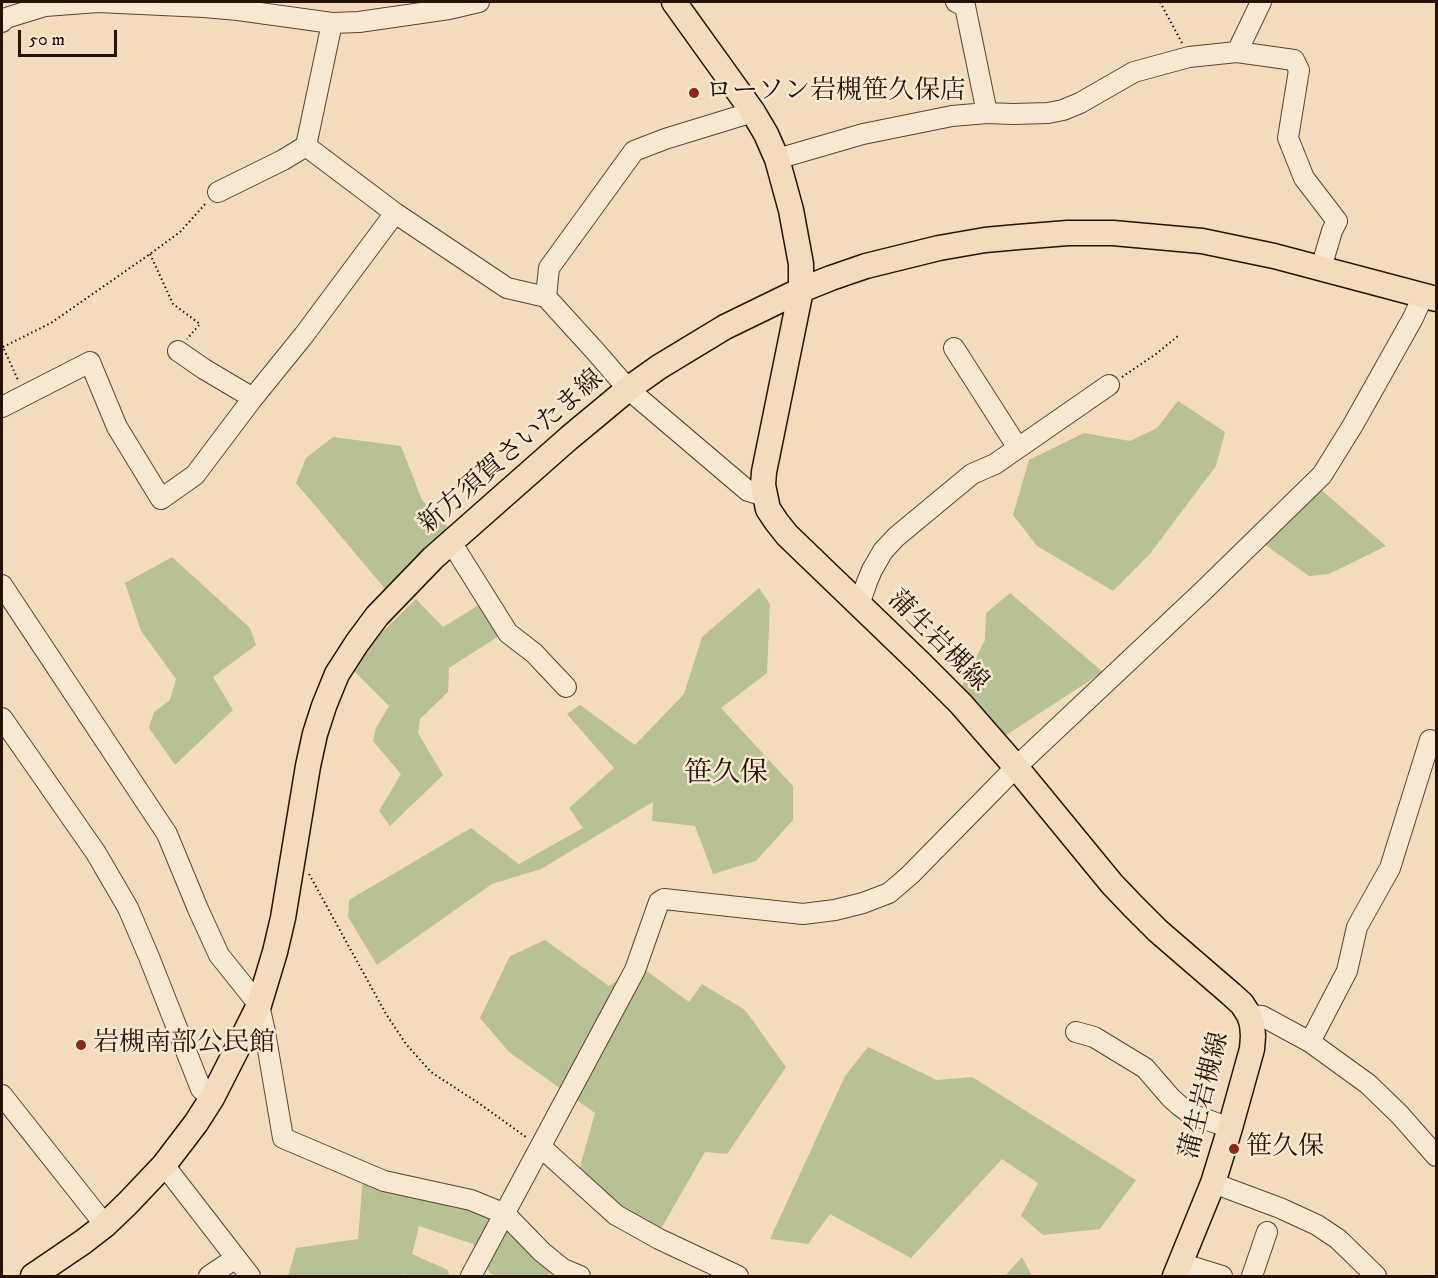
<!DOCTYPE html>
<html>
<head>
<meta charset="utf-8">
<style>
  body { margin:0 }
  #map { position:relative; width:1438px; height:1278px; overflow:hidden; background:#f3dcbc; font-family:"IM FELL DW Pica",serif }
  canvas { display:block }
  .frame { position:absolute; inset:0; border:3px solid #251105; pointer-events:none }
  .scale { position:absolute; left:18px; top:30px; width:99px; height:27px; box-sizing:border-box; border:3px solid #251105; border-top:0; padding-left:8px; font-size:18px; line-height:21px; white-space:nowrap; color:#251105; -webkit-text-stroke:4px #f7e8d3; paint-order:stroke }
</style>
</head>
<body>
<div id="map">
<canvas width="1438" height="1278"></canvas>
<div class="frame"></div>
<div class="scale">50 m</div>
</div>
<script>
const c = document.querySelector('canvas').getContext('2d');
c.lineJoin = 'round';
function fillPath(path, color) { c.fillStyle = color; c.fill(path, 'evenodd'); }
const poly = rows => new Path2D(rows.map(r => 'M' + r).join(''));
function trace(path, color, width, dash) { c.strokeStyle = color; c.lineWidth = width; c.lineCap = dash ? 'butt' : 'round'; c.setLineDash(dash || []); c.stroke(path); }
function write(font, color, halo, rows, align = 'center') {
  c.font = font + ' "IM FELL DW Pica","Noto Serif JP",serif'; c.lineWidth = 5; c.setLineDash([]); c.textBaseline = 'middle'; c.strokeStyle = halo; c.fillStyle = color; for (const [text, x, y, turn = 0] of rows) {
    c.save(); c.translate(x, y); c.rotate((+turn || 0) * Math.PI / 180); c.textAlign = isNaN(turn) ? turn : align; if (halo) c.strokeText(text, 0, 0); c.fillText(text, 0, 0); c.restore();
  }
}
const green = poly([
  [1178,401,1225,432,1216,466,1149,555,1113,591,1037,546,1013,515,1029,460,1084,433,1130,441,1157,428],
  [333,437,401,446,422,500,454,534,387,591,296,483,306,458],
  [1318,487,1386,546,1329,574,1309,576,1264,544],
  [172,557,250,628,256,645,213,677,233,710,175,765,149,728,154,712,170,700,176,679,141,631,125,583],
  [759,588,770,604,767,673,721,708,793,786,793,820,756,861,713,874,695,826,652,821,653,802,541,869,492,884,377,965,348,917,349,900,471,828,519,864,583,828,569,808,614,768,567,714,580,705,635,745,684,694,702,637],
  [1010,593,1103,672,1003,737,961,688,985,640,986,613],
  [416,599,443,627,479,605,502,634,449,668,448,692,420,719,418,733,443,775,390,826,379,811,401,774,373,741,376,728,389,706,348,665],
  [545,940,609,986,641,967,689,1002,702,984,745,1010,786,1067,727,1154,705,1152,662,1227,650,1228,578,1174,595,1113,509,1052,480,1018,510,956],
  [868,1047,937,1080,972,1077,1136,1180,1100,1229,1043,1235,1021,1216,1038,1183,1002,1159,911,1258,830,1214,808,1244,770,1239,845,1076],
  [364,1164,484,1195,553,1269,547,1276,496,1276,490,1273,473,1244,419,1226,412,1254,448,1270,449,1276,409,1276,405,1274,402,1276,288,1276,296,1248,358,1239],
  [1022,1257,1032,1276,1005,1276]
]);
const path = poly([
  [1160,2,1182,43],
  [150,254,173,304,200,324,187,339],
  [2,345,18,380],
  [3,347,51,323,150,254,180,232,207,202],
  [1122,377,1156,354,1178,336],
  [309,874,386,1014,406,1044,431,1072,480,1104,526,1137]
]);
const minor = poly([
  [956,2,965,6,987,113],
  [2,22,6,18,45,6,98,2,204,7,238,10,332,23,359,22,449,9,479,2],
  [1237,52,1261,2],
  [306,146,395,213,507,288,546,297,596,352,628,389,748,491,765,496],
  [777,159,863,134,952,116,987,113,1013,114,1048,113,1063,110,1080,103,1134,72,1189,57,1237,52,1294,60,1299,70,1288,138,1304,178,1337,221,1332,231,1321,268],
  [218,192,283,160,306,146,332,23],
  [546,297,549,268,634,151,665,139,753,112],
  [954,348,1018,448],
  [178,351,204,369,253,398],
  [2,407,90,362,117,427,161,499,195,475,253,398,304,335,395,213],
  [451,542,508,633,534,653,566,687],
  [2,585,167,834,198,909,219,955,259,1005,265,1032,283,1138,384,1181,471,1200,505,1214,542,1252,563,1269,580,1276],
  [859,605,867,582,872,570,883,551,896,537,972,474,995,464,1109,385],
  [2,718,96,853,128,908,149,957,201,1089,212,1098],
  [1249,1015,1262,1016,1310,1042,1368,1084,1400,1115,1436,1156],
  [1076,1032,1094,1037,1145,1068,1171,1098,1180,1106,1191,1114,1230,1128],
  [1310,1042,1347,971,1357,927,1390,868,1430,740,1436,742],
  [2,1095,105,1225],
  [541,1147,616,1215,659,1239,738,1276],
  [164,1165,250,1276],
  [1213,1183,1280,1208,1317,1225,1338,1239,1376,1276],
  [1180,1263,1222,1276],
  [209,1276,236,1258],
  [471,1276,635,970,659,902,664,899,803,914,835,910,863,903,889,893,910,875,1016,767,1202,592,1322,475,1353,425,1413,318,1423,296],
  [1252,1276,1267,1232]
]);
const major = poly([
  [674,2,753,112,766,134,777,159,791,210,801,264,801,290,764,472,763,485,768,509,776,521,787,535,920,663,961,704,1016,767,1112,884,1133,906,1158,931,1231,994,1242,1004,1249,1015,1252,1024,1253,1036,1252,1049,1230,1128,1213,1183,1175,1276],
  [33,1276,83,1242,105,1225,127,1204,164,1165,196,1123,212,1098,241,1041,259,1005,275,952,283,918,308,766,315,734,324,706,337,674,357,643,377,616,433,558,569,438,628,389,659,367,725,327,801,290,831,278,866,266,939,248,985,240,1018,237,1068,233,1113,233,1202,241,1274,256,1436,299]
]);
const markers = [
  [694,93,6,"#8f2418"],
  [81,1045,6,"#8f2418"],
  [1234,1149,6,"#8f2418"]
];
const poiNames = [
  ["ローソン岩槻笹久保店",706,93],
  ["岩槻南部公民館",93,1045],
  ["笹久保",1246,1149]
];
const streetNames = [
  ["新方須賀さいたま線",512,453,-41],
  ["蒲生岩槻線",937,642,45],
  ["蒲生岩槻線",1206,1096,-76]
];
const quarterNames = [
  ["笹久保",726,775]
];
fillPath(green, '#b8c193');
trace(minor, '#584433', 22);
trace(major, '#251105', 27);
trace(path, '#251105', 2, [1.5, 3]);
trace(minor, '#f7e8d3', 20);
trace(major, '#f3dcbc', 24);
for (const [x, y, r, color] of markers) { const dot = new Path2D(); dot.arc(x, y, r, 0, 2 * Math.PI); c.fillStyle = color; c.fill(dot); trace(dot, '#f7e8d3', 2); }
write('26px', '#251105', '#f7e8d3', poiNames, 'left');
write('26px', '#251105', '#f7e8d3', streetNames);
write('28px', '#251105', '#f7e8d3', quarterNames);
</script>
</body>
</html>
